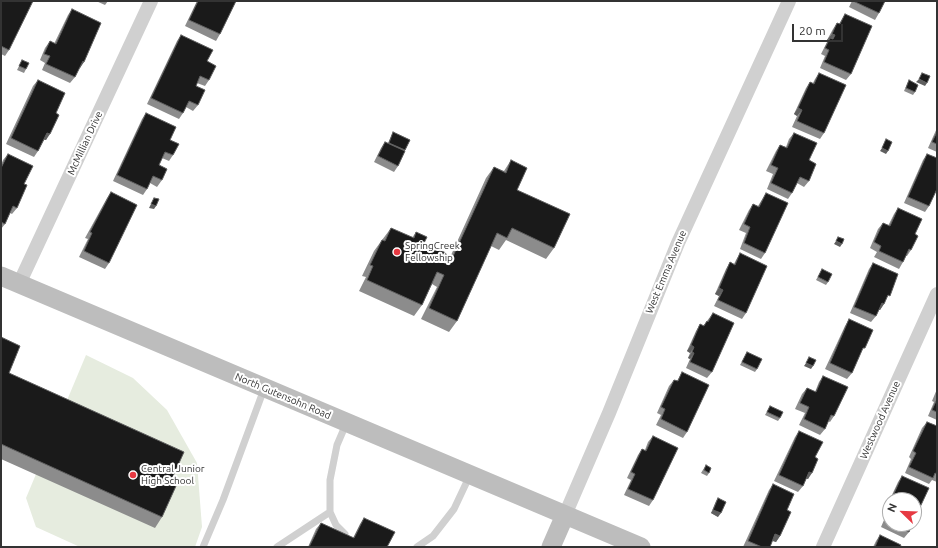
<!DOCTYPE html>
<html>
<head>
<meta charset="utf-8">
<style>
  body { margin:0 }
  #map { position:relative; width:938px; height:548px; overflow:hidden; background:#fff; font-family:Ubuntu,sans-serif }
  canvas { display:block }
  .frame { position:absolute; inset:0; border:2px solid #333; pointer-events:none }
  .north { position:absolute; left:882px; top:492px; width:40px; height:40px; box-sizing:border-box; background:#fff; border:1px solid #adadad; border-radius:50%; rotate:293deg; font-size:11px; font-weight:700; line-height:16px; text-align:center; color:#333 }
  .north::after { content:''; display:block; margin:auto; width:14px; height:18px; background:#e63942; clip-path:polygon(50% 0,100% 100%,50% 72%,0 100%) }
  .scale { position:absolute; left:792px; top:24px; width:51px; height:18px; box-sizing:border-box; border:2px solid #333; border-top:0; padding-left:5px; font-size:12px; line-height:14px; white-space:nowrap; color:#333; -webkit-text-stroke:3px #fff; paint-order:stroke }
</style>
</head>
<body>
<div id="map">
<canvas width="938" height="548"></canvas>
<div class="frame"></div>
<div class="north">N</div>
<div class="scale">20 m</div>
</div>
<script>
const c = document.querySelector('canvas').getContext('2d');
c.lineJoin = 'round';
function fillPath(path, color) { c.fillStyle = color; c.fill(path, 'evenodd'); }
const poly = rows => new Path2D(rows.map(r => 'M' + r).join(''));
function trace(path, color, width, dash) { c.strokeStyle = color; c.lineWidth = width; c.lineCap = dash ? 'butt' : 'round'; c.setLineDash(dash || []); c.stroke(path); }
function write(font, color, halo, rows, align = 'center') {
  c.font = font + ' Ubuntu,sans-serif'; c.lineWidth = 4; c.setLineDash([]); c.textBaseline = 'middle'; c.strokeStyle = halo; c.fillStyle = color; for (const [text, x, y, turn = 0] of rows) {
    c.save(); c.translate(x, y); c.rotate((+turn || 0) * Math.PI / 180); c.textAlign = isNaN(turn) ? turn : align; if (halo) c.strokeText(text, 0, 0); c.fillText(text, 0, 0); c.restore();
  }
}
const green = poly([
  [86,355,133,378,167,410,197,463,202,527,195,547,80,547,36,527,26,498]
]);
const lane = poly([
  [345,534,336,525,330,512,330,480,337,445,346,424],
  [203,547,223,500,264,389],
  [277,547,330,512],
  [417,547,433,536,454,509,470,475]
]);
const street = poly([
  [19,284,151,1],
  [565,515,609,413,678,243,789,1],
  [823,547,937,294]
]);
const secondary = poly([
  [1,276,641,547],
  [551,547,565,515]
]);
const wall = poly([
  [1,1,9,50,5,56,1,54],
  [96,1,108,1,105,5],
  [197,1,237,1,237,2,236,1,220,34,216,41,185,26],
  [852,1,885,1,879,13,875,20,849,7],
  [72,9,84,62,79,68,75,77,70,83,42,70,45,63,40,60,45,48,50,41,54,44,68,15],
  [845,14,851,74,846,80,820,68,825,56,821,54,828,40,827,40,833,29,837,23,839,24],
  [181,35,207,61,209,80,205,86,197,83,196,86,198,105,193,111,186,107,183,113,179,119,147,104,177,41],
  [22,60,26,69,24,73,17,70],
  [819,73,824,133,820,139,792,127,797,116,794,114,806,88,810,82,813,83,815,79],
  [38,80,56,113,46,140,44,140,38,151,34,157,6,144,33,86],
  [909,80,915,92,913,95,904,91,907,84],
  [146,113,170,140,173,155,169,161,162,158,159,165,162,180,157,187,150,183,147,189,143,195,113,181,142,119],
  [937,128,937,152,928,148],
  [393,132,410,140,398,166,394,172,374,162,381,148,385,142,388,143],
  [794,133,809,160,809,181,804,187,797,183,792,193,788,199,767,189,773,174,766,171,776,151,780,145,786,147,789,139],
  [8,154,24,184,17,208,12,214,10,213,5,224,1,229,1,165,3,160],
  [927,154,929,206,925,212,904,203,923,160],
  [511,160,517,190,554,248,546,259,506,240,499,250,491,246,457,321,449,332,421,319,437,287,432,284,422,305,414,316,359,291,366,277,362,276,374,251,382,240,391,228,412,238,416,232,424,243,442,262,447,264,486,178,494,167,504,171],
  [111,192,109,263,105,269,79,257,88,239,85,238,107,198],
  [766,193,765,253,761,259,740,249,746,233,739,230,749,210,753,204,758,206],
  [898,208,915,234,911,250,907,256,906,256,903,262,899,269,874,257,877,252,870,248,878,229,883,223,888,226,894,214],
  [740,253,746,313,742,319,714,306,719,296,715,294,726,269,730,262,734,264,736,260],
  [873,263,885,302,880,310,879,310,876,316,871,322,850,313,869,269],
  [822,269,828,282,826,285,816,280],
  [713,313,712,372,707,378,686,368,690,359,688,358,690,353,687,351,696,331,700,324,703,326,707,321],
  [849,319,860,354,852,373,847,379,825,369,845,326],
  [1,337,9,373,170,483,162,517,155,528,1,459],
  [747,352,757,369,755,372,740,365],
  [682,372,687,432,683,438,656,425,661,415,657,413,669,386,674,380,677,381],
  [823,376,834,416,830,422,828,421,825,429,820,435,799,425,805,413,795,409,802,394,807,388,815,392,819,382],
  [937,389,937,420,928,416,934,402,932,401],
  [770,406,780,418,778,421,765,415],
  [927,422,937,426,937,482,932,480,929,484,905,473,911,459,909,457,922,428],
  [799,431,815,457,808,479,806,478,803,486,798,492,774,481,795,437],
  [653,436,653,500,649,506,624,495,631,480,627,478,638,455,642,449,645,450,648,442],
  [706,465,709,473,707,476,701,473],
  [902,476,914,500,890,500,890,524,912,524,909,532,904,538,881,527,887,513,884,512,898,482],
  [773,484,787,510,780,536,776,542,772,541,770,547,743,547,769,490],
  [718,498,718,517,711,513,716,501],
  [364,518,387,547,308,547,316,529,321,523,353,538,360,524],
  [880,535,900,547,873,547,876,541]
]);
const shadedWall = poly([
  [832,34,835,35,830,41,830,38,828,40,827,40],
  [83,61,84,62,80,68,78,67],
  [919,79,927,83,925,86,916,82],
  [798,108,802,110,797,116,794,114],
  [47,133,50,134,46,140,43,139],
  [882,148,888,151,886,154,880,151],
  [151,204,156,206,154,209,149,208],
  [836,241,842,244,840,247,834,244],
  [719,288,723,290,719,296,715,294],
  [882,303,884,304,880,310,877,309],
  [691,345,694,347,690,353,687,351],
  [692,352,694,353,690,359,688,358],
  [806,363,813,366,811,369,804,366],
  [809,472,812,473,808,479,805,478],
  [889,506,890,506,890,509,887,513,884,512],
  [713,510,721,513,718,517,711,513],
  [775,534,780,536,776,542,771,540]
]);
const building = poly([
  [1,1,33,1,9,50,1,46,1,1],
  [198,1,236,1,220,34,189,20,198,1],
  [853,1,885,1,879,13,853,1],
  [72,9,101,23,84,62,83,61,75,77,46,64,50,56,44,54,50,41,56,44,72,9],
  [845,14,872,26,851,74,824,62,829,50,825,48,830,38,833,39,835,35,832,34,837,23,840,24,845,14],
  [181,35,213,50,207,61,216,66,209,80,200,76,196,86,205,90,198,105,189,101,183,113,151,98,181,35],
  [22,60,29,63,26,69,19,66,22,60],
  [819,73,846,85,824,133,797,121,802,110,798,108,810,82,814,84,819,73],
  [922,73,930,76,927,83,919,79,922,73],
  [38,80,65,93,56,113,59,115,50,134,47,133,38,151,11,138,38,80],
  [909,80,918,85,915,92,906,88,909,80],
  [146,113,176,127,170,140,179,144,173,155,165,152,159,165,167,169,162,180,153,176,147,189,117,175,146,113],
  [393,132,410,140,405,150,389,143,393,132],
  [937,132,937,144,932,142,937,132],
  [794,133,817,143,809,160,816,164,809,181,800,177,792,193,771,183,778,168,771,165,780,145,787,148,794,133],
  [886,139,892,142,888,151,882,148,886,139],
  [385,142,405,151,398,166,378,156,385,142],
  [8,154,33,166,24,184,27,185,17,208,13,206,5,224,1,222,1,168,8,154],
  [927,154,937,158,937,189,929,206,908,197,927,154],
  [511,160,527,168,517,190,570,214,554,248,512,228,507,238,497,233,457,321,429,308,444,275,437,272,422,305,367,280,373,266,370,265,382,240,385,241,391,228,414,238,416,232,427,237,424,243,446,253,442,262,449,265,494,167,506,173,511,160],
  [111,192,137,205,109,263,84,251,92,233,90,232,111,192],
  [766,193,788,203,765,253,744,243,750,227,744,224,753,204,759,207,766,193],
  [154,198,159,199,156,206,151,204,154,198],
  [898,208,922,219,915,234,918,236,911,250,909,249,903,262,879,251,881,246,874,242,883,223,890,226,898,208],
  [838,237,844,239,842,244,836,241,838,237],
  [740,253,767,266,746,313,718,300,723,290,719,288,730,262,735,265,740,253],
  [873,263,898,274,890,296,888,295,884,304,882,303,876,316,854,307,873,263],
  [822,269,832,274,828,282,818,277,822,269],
  [713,313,734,323,712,372,690,362,694,353,692,352,694,347,691,345,700,324,704,326,707,321,708,322,713,313],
  [849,319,873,330,865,348,863,348,852,373,830,363,849,319],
  [1,337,20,346,9,373,184,452,170,483,176,486,162,517,1,444,1,337],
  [747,352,762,359,757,369,742,362,747,352],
  [809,357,816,360,813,366,806,363,809,357],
  [682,372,709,385,687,432,661,419,665,409,661,407,674,380,678,381,682,372],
  [823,376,848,387,834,416,831,415,825,429,804,419,809,407,800,403,807,388,816,392,823,376],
  [937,399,937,412,932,410,937,399],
  [770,406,783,412,780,418,767,412,770,406],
  [927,422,937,426,937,474,935,473,933,478,909,467,916,453,913,451,927,422],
  [799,431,823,442,815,457,818,459,812,473,809,472,803,486,779,475,799,431],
  [653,436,678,448,653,500,628,489,635,474,631,472,642,449,646,451,653,436],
  [706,465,711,468,709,473,704,470,706,465],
  [902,476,929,488,914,520,914,500,891,500,902,476],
  [773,484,794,494,787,510,791,512,780,536,775,534,770,547,762,547,748,541,773,484],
  [718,498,726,502,721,513,713,510,718,498],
  [890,510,890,523,885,521,890,510],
  [364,518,395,532,387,547,309,547,321,523,354,538,364,518],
  [891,524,912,524,909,532,891,524],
  [880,535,901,545,900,547,875,547,880,535]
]);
const markers = [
  [397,252,4,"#e63942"],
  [133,475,4,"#e63942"]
];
const streetNames = [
  ["McMillian Drive",85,143,-65],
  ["West Emma Avenue",666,272,-67],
  ["North Gutensohn Road",283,396,23],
  ["Westwood Avenue",880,420,-66]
];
const poiNames = [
  ["SpringCreek",405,246],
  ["Fellowship",405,258],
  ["Central Junior",141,469],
  ["High School",141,481]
];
fillPath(green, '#e6ecdf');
trace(lane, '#d0d0d0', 7);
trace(street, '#d0d0d0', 14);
trace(secondary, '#bdbdbd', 19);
fillPath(wall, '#8c8c8c');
fillPath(shadedWall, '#5f5f5f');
fillPath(building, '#1a1a1a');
trace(building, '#5f5f5f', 1);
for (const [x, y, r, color] of markers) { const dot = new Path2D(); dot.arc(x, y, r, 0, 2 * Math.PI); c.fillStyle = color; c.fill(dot); trace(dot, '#fff', 1.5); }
write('10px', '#333', '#fff', streetNames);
write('10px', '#333', '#fff', poiNames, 'left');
</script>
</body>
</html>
